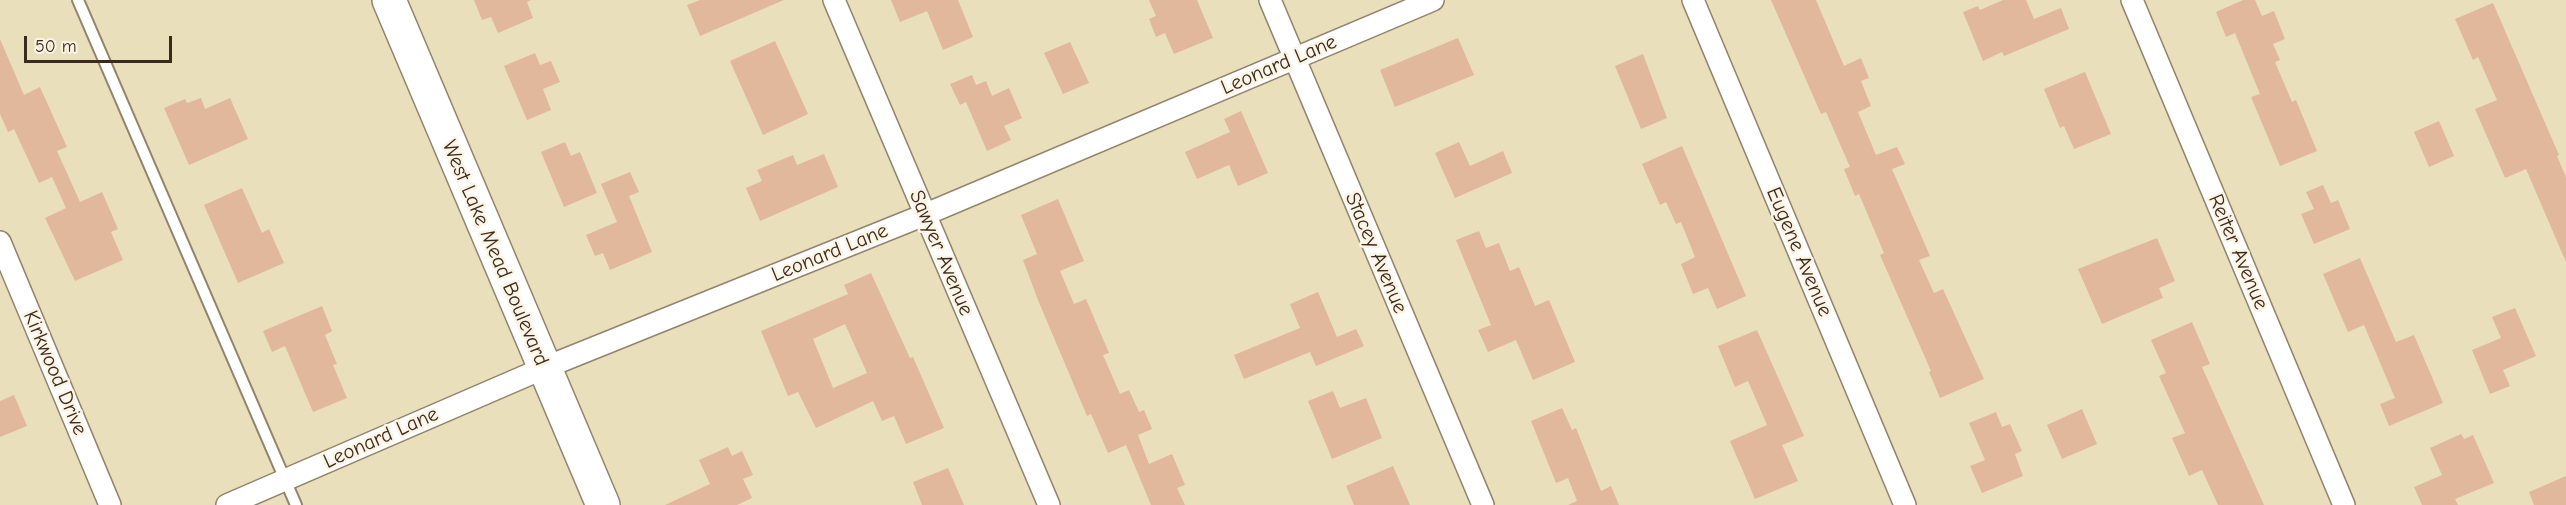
<!DOCTYPE html>
<html>
<head>
<meta charset="utf-8">
<style>
  body { margin:0 }
  #map { position:relative; width:2566px; height:505px; overflow:hidden; background:#eadfbb; font-family:"Comic Neue",sans-serif }
  canvas { display:block }
  .scale { position:absolute; left:24px; top:36px; width:148px; height:27px; box-sizing:border-box; border:3px solid #3b2a1e; border-top:0; padding-left:8px; font-size:18px; line-height:21px; white-space:nowrap; color:#3b2a1e; -webkit-text-stroke:4px #fcf5e5; paint-order:stroke }
</style>
</head>
<body>
<div id="map">
<canvas width="2566" height="505"></canvas>
<div class="scale">50 m</div>
</div>
<script>
const c = document.querySelector('canvas').getContext('2d');
c.lineJoin = 'round';
function fillPath(path, color) { c.fillStyle = color; c.fill(path, 'evenodd'); }
const poly = rows => new Path2D(rows.map(r => 'M' + r).join(''));
function trace(path, color, width, dash) { c.strokeStyle = color; c.lineWidth = width; c.lineCap = dash ? 'butt' : 'round'; c.setLineDash(dash || []); c.stroke(path); }
function write(font, color, halo, rows, align = 'center') {
  c.font = font + ' "Comic Neue",sans-serif'; c.lineWidth = 5; c.setLineDash([]); c.textBaseline = 'middle'; c.strokeStyle = halo; c.fillStyle = color; for (const [text, x, y, turn = 0] of rows) {
    c.save(); c.translate(x, y); c.rotate((+turn || 0) * Math.PI / 180); c.textAlign = isNaN(turn) ? turn : align; if (halo) c.strokeText(text, 0, 0); c.fillText(text, 0, 0); c.restore();
  }
}
const building = poly([
  [474,0,531,0,527,2,533,18,498,33,491,17,482,20],
  [700,0,784,0,700,36,687,5],
  [891,0,958,0,973,37,943,50,927,11,900,22],
  [1149,0,1197,0,1213,38,1174,54,1165,33,1156,37,1149,19,1156,16],
  [1771,0,1816,0,1844,66,1861,58,1869,78,1861,81,1871,106,1858,112,1876,155,1897,147,1905,164,1892,169,1930,256,1919,260,1934,293,1943,289,1984,379,1940,398,1929,372,1931,371,1880,255,1884,253,1859,194,1855,196,1844,169,1850,167,1826,112,1821,114],
  [2003,0,2026,0,2034,19,2061,8,2069,29,2004,56,2002,52,1983,61,1963,12,1978,6,1980,10],
  [2243,0,2255,0,2262,16,2274,11,2285,39,2273,44,2280,60,2275,62,2292,102,2296,100,2317,151,2280,166,2251,97,2260,94,2235,33,2226,37,2216,12],
  [2493,3,2559,155,2557,156,2566,177,2566,262,2526,169,2505,178,2475,109,2497,100,2478,57,2473,60,2455,19],
  [1458,38,1474,75,1395,107,1380,70],
  [0,39,24,95,40,87,67,147,57,151,80,202,102,192,118,229,111,232,123,260,75,281,45,218,66,208,52,177,39,183,14,129,8,132,0,114],
  [775,41,808,114,763,135,730,61],
  [1070,42,1089,83,1063,94,1044,53],
  [535,53,540,65,551,61,560,82,543,89,551,110,527,120,504,66],
  [1643,54,1667,118,1641,129,1615,66],
  [2085,72,2111,134,2074,149,2064,126,2060,128,2044,89],
  [972,75,976,85,986,81,992,96,1009,88,1022,118,1004,126,1011,140,987,151,966,102,960,105,950,84],
  [201,98,205,109,230,98,248,139,189,165,164,108,185,99,187,103],
  [1241,111,1268,173,1238,186,1229,165,1197,179,1185,152,1230,132,1224,119],
  [2439,121,2454,156,2429,167,2414,132],
  [565,142,571,156,580,152,597,193,564,207,541,152],
  [1459,142,1470,166,1503,151,1512,173,1455,198,1435,153],
  [1682,146,1746,296,1717,309,1708,288,1693,294,1681,264,1695,257,1681,222,1676,224,1666,202,1660,205,1642,164],
  [824,154,838,187,760,221,746,188,762,181,757,170,793,155,797,165],
  [630,172,639,192,629,196,652,252,610,270,603,253,595,256,586,235,617,222,601,184],
  [2323,185,2331,203,2338,200,2350,229,2314,244,2301,214,2314,209,2306,192],
  [242,188,262,233,269,229,284,263,238,283,204,205],
  [1058,199,1084,261,1060,271,1074,304,1086,299,1109,353,1103,355,1120,394,1129,390,1139,412,1144,410,1152,429,1138,435,1149,464,1172,454,1185,485,1177,488,1185,505,1151,505,1126,445,1108,453,1091,414,1087,416,1038,300,1023,260,1037,254,1021,215],
  [1479,231,1486,248,1499,243,1510,271,1519,267,1535,306,1549,300,1575,362,1533,380,1516,340,1488,352,1478,330,1491,325,1456,240],
  [2157,238,2175,281,2159,288,2163,298,2102,324,2078,269],
  [2360,258,2396,342,2414,335,2443,403,2389,426,2380,404,2395,398,2364,325,2348,332,2323,274],
  [871,273,910,358,913,357,944,428,906,444,894,416,882,421,873,401,816,428,798,392,788,396,761,331,848,294,844,285],
  [845,324,867,373,833,388,813,339],
  [1318,292,1337,337,1356,329,1364,346,1316,366,1310,352,1244,379,1234,355,1300,328,1290,304],
  [322,306,332,331,325,335,337,364,333,365,347,398,313,412,285,346,272,352,263,331],
  [2515,308,2536,356,2503,370,2510,386,2490,394,2472,350,2501,338,2492,317],
  [2192,322,2210,364,2202,367,2264,505,2218,505,2202,470,2189,476,2172,438,2185,433,2159,376,2166,373,2151,340],
  [1757,330,1804,436,1782,445,1798,481,1755,499,1730,441,1767,425,1748,381,1735,387,1718,346],
  [1333,391,1340,408,1366,398,1382,438,1332,459,1308,401],
  [14,395,27,426,0,437,0,401],
  [1562,408,1572,430,1576,428,1601,491,1611,486,1619,505,1568,505,1577,501,1568,478,1556,483,1531,421],
  [2082,409,2097,444,2062,459,2047,425],
  [1996,412,2002,427,2010,424,2022,451,2015,454,2023,476,1982,493,1970,466,1985,460,1969,423],
  [2461,434,2464,439,2473,435,2494,483,2455,499,2458,505,2422,505,2414,487,2442,475,2430,448],
  [728,447,732,456,742,451,753,475,743,479,752,498,737,505,665,505,710,484,699,460],
  [1393,466,1410,505,1354,505,1346,486],
  [948,468,964,505,922,505,913,482],
  [2566,476,2566,505,2534,505,2529,492]
]);
const lane = poly([
  [78,0,296,505]
]);
const street = poly([
  [834,0,1049,505],
  [1270,0,1483,505],
  [1693,0,1905,505],
  [2132,0,2344,505],
  [0,242,110,505],
  [227,505,544,368,924,215,1433,0]
]);
const primary = poly([
  [389,0,603,505]
]);
const streetNames = [
  ["Leonard Lane",1279,65,-23],
  ["Eugene Avenue",1799,252,67],
  ["Reiter Avenue",2238,252,67],
  ["West Lake Mead Boulevard",495,253,67],
  ["Leonard Lane",830,253,-22],
  ["Sawyer Avenue",941,253,67],
  ["Stacey Avenue",1376,253,67],
  ["Kirkwood Drive",55,373,67],
  ["Leonard Lane",381,438,-24]
];
fillPath(building, '#e1b89b');
trace(lane, '#92846c', 14);
trace(street, '#92846c', 24);
trace(primary, '#92846c', 36);
trace(lane, '#fff', 10);
trace(street, '#fff', 21);
trace(primary, '#fff', 33);
write('21px', '#3b2a1e', '#fcf5e5', streetNames);
</script>
</body>
</html>
